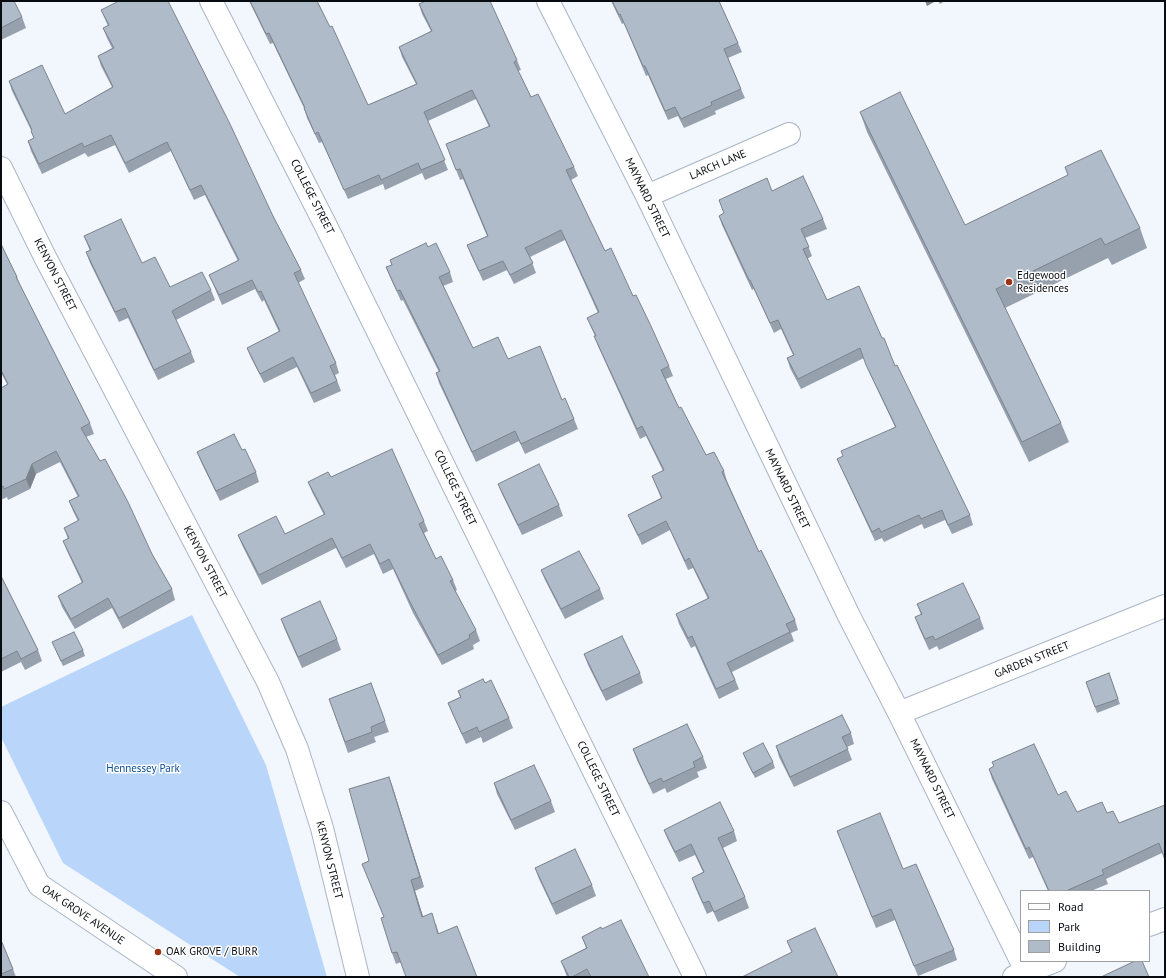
<!DOCTYPE html>
<html>
<head>
<meta charset="utf-8">
<style>
  body { margin:0 }
  #map { position:relative; width:1166px; height:978px; overflow:hidden; background:#f2f6fd; font-family:"PT Sans",sans-serif }
  canvas { display:block }
  .frame { position:absolute; inset:0; border:2px solid #080c11; pointer-events:none }
  .legend { position:absolute; left:1020px; top:890px; width:130px; height:72px; box-sizing:border-box; background:#fff; border:1px solid #9c9ea0; margin:0; padding:5px 7px; list-style:none; font-size:12px; color:#080c11 }
  .legend li { display:flex; align-items:center; gap:8px; height:20px }
  .legend b { width:20px; border:1px solid #9c9ea0 }
</style>
</head>
<body>
<div id="map">
<canvas width="1166" height="978"></canvas>
<div class="frame"></div>
<ul class="legend">
<li><b style="height:5px;background:#fff"></b>Road</li>
<li><b style="height:11px;background:#b9d5fa"></b>Park</li>
<li><b style="height:11px;background:#b0bbca"></b>Building</li>
</ul>
</div>
<script>
const c = document.querySelector('canvas').getContext('2d');
c.lineJoin = 'round';
function fillPath(path, color) { c.fillStyle = color; c.fill(path, 'evenodd'); }
const poly = rows => new Path2D(rows.map(r => 'M' + r).join(''));
function trace(path, color, width, dash) { c.strokeStyle = color; c.lineWidth = width; c.lineCap = dash ? 'butt' : 'round'; c.setLineDash(dash || []); c.stroke(path); }
function write(font, color, halo, rows, align = 'center') {
  c.font = font + ' "PT Sans",sans-serif'; c.lineWidth = 3; c.setLineDash([]); c.textBaseline = 'middle'; c.strokeStyle = halo; c.fillStyle = color; for (const [text, x, y, turn = 0] of rows) {
    c.save(); c.translate(x, y); c.rotate((+turn || 0) * Math.PI / 180); c.textAlign = isNaN(turn) ? turn : align; if (halo) c.strokeText(text, 0, 0); c.fillText(text, 0, 0); c.restore();
  }
}
const green = poly([
  [192,615,266,765,327,977,240,977,63,863,1,737,1,707]
]);
const street = poly([
  [211,1,326,226,695,977],
  [548,1,647,196,849,616,899,713,1029,977],
  [1,168,45,257,268,682,297,749,322,828,358,977],
  [647,196,789,134],
  [899,713,1165,606],
  [1,812,39,885,176,977],
  [1149,925,1165,919],
  [1014,977,1055,961]
]);
const wall = poly([
  [1,1,22,17,26,28,1,40],
  [249,1,317,1,368,105,416,84,402,57,399,47,431,31,422,14,419,4,517,60,521,70,518,71,531,97,574,167,578,176,571,180,605,251,633,296,669,366,673,376,666,379,679,408,706,455,724,471,727,481,759,552,795,620,798,630,791,633,794,641,732,672,739,689,719,699,695,646,691,648,679,624,676,614,708,599,693,568,688,570,670,530,642,545,632,524,628,515,661,498,652,476,663,471,646,436,640,439,598,346,594,336,595,336,587,318,598,313,565,240,530,257,536,273,514,284,507,270,483,281,471,255,467,245,487,236,463,179,460,180,446,144,489,127,476,99,428,121,448,170,425,180,422,173,385,190,383,184,348,199,322,142,319,143,307,118,304,108,273,43,270,44],
  [611,1,719,1,738,43,742,52,728,58,741,89,745,98,715,111,716,114,684,128,678,116,668,120,648,75,646,76,624,23,622,24],
  [938,1,945,1,940,4],
  [101,10,273,216,301,270,305,279,298,283,336,363,339,373,335,375,341,391,314,403,297,367,264,383,251,358,247,348,279,332,264,300,262,302,255,289,222,305,213,284,209,275,238,261,205,195,194,200,171,151,129,173,115,145,88,157,85,153,42,174,31,151,28,141,34,138,31,131,31,130,12,91,9,81,65,114,112,87,101,66,98,56,112,48,107,38,103,28,108,26],
  [860,112,965,225,1068,175,1065,167,1140,228,1147,248,1112,265,1108,258,1005,308,1061,423,1069,442,1029,462,867,132],
  [772,191,823,219,827,229,805,238,812,256,807,259,827,300,882,338,895,366,970,515,973,525,952,534,945,520,924,529,922,524,884,542,882,538,875,541,841,468,837,459,843,456,895,427,870,374,864,358,801,389,790,368,787,358,793,355,781,329,774,333,754,289,752,290,722,225,719,216,724,213,719,200],
  [84,236,142,263,170,287,211,290,215,300,176,320,191,352,195,362,158,380,128,318,119,322,90,263,86,252,90,251],
  [1,244,17,277,21,287,90,423,94,434,86,437,152,554,172,589,175,600,123,629,112,608,75,629,62,607,58,596,82,583,67,551,63,541,68,539,64,528,78,521,73,511,69,501,78,497,60,462,36,474,30,489,8,500,7,497,1,500,1,388,7,384,1,373],
  [428,247,450,272,453,282,443,286,473,348,508,359,562,400,574,419,578,429,525,454,519,441,476,462,439,383,436,373,439,372,403,300,401,301,390,277,386,267,392,265,390,260],
  [242,450,256,472,259,482,220,501,201,462,197,452],
  [331,477,424,521,428,531,424,533,436,559,453,580,457,590,455,591,476,630,480,641,473,645,474,649,442,665,413,613,393,569,383,574,374,554,346,568,336,548,262,585,242,545,238,535,285,534,324,515,312,492,308,482],
  [498,484,559,505,563,516,522,535,502,494],
  [541,570,600,589,604,599,565,619,545,580],
  [1,576,38,650,42,661,25,670,21,662,1,672],
  [917,604,980,618,984,629,939,650,937,646,929,650,919,628,915,617,921,615],
  [281,619,337,639,341,650,302,668,285,630],
  [52,642,83,650,85,656,63,666],
  [584,654,640,673,643,683,606,701,588,665],
  [1109,673,1120,704,1097,713,1086,682],
  [371,683,389,732,374,737,376,742,348,753,329,699],
  [485,683,509,718,513,728,483,743,481,737,466,744,452,713,448,703,460,697,458,691],
  [851,733,854,744,847,747,852,760,794,787,779,757,776,746],
  [633,749,703,757,707,768,697,772,699,777,667,793,665,788,653,794,637,760],
  [743,753,773,762,775,768,755,778,745,758],
  [992,762,1058,795,1077,812,1107,813,1119,823,1165,805,1162,853,1106,879,1108,884,1091,891,1048,891,1033,857,1029,859,992,779,989,769,994,766],
  [389,777,424,887,415,891,423,916,436,924,439,934,401,962,396,964,392,953,384,917,362,864,369,861],
  [494,783,551,801,555,812,515,830,497,794],
  [664,830,734,831,737,841,723,848,745,897,749,908,718,922,713,911,707,914,696,889,692,878,703,872,695,855,679,862,668,840],
  [837,831,903,869,954,950,957,960,918,976,895,920,876,928],
  [535,868,592,885,596,896,556,915,539,879],
  [602,929,649,977,567,977,561,961,586,948,582,937],
  [1,940,13,969,16,977,1,977]
]);
const shadedWall = poly([
  [925,1,936,1,927,6],
  [32,464,36,474,30,489,26,479],
  [389,777,393,788,424,887,420,877],
  [411,880,415,891,426,927,422,917]
]);
const building = poly([
  [1,1,14,1,22,17,1,28,1,1],
  [119,1,168,1,230,124,273,216,301,270,294,273,336,363,330,366,337,381,311,393,293,357,260,374,247,348,280,331,261,291,258,292,252,280,219,295,209,275,239,260,201,185,190,190,167,142,125,163,111,135,84,147,82,143,39,164,28,141,34,138,31,131,32,130,9,81,42,65,65,114,113,87,98,56,114,48,103,28,109,25,101,10,119,1],
  [250,1,317,1,330,27,332,26,368,105,417,84,399,47,432,31,419,4,426,1,490,1,517,60,514,62,531,97,538,94,574,167,566,170,605,251,611,248,633,296,636,295,651,326,669,366,661,370,679,408,681,407,706,455,714,452,724,471,722,472,759,552,761,550,795,620,786,624,790,632,727,663,735,680,716,689,692,636,688,638,676,614,709,598,689,558,685,561,666,521,638,535,628,515,662,498,652,476,664,470,642,426,637,429,594,336,596,336,587,318,599,312,561,230,525,248,533,263,510,275,503,261,479,271,467,245,488,236,460,169,456,170,446,144,490,126,472,90,424,112,445,160,421,170,418,163,381,180,379,175,344,190,318,132,315,134,304,108,305,108,269,33,266,34,250,1],
  [612,1,719,1,738,43,724,49,741,89,711,102,712,105,681,119,675,107,665,111,645,66,643,66,620,14,619,15,612,1],
  [900,92,965,225,1068,175,1065,167,1101,150,1140,228,1105,245,1101,238,996,289,1061,423,1022,442,860,112,900,92],
  [803,176,823,219,801,229,809,247,803,249,827,300,859,286,882,338,884,338,895,366,897,365,970,515,948,525,942,510,921,519,919,515,881,532,879,528,872,532,837,459,843,456,841,451,896,427,866,365,860,348,798,379,787,358,794,355,778,320,770,323,750,280,749,280,719,216,724,213,719,200,767,178,772,191,803,176],
  [121,219,142,263,155,257,170,287,202,272,211,290,172,311,191,352,154,370,125,308,115,312,86,252,91,250,84,236,121,219],
  [426,243,428,247,436,243,450,272,439,277,473,348,498,337,508,359,540,346,562,400,565,398,574,419,521,444,515,431,472,452,436,373,440,371,400,290,397,291,386,267,392,265,390,260,426,243],
  [1,244,17,277,16,277,90,423,81,428,100,461,105,459,128,502,152,554,172,589,119,618,108,598,71,619,58,596,83,582,63,541,69,538,64,528,79,520,69,501,79,496,56,451,32,464,26,479,4,489,3,486,1,487,1,388,8,384,1,370,1,244],
  [234,434,242,450,245,449,256,472,216,491,197,452,234,434],
  [392,449,424,521,419,524,436,559,441,556,453,580,450,581,476,630,469,635,470,638,438,655,410,602,389,559,380,564,370,544,342,558,332,538,259,575,238,535,276,516,285,534,325,514,308,482,328,472,331,477,392,449],
  [539,464,559,505,518,525,498,484,539,464],
  [579,551,600,589,561,609,541,570,579,551],
  [1,576,38,650,21,659,17,651,1,659,1,576],
  [963,583,980,618,935,640,933,636,925,639,915,617,922,614,917,604,963,583],
  [320,601,337,639,298,657,281,619,320,601],
  [74,632,83,650,61,661,52,642,74,632],
  [622,636,640,673,602,691,584,654,622,636],
  [1109,673,1118,699,1095,707,1086,682,1109,673],
  [483,679,485,683,491,680,509,718,479,732,477,727,462,734,448,703,461,697,458,691,483,679],
  [371,683,385,721,371,727,372,732,345,742,329,699,371,683],
  [842,715,851,733,842,737,848,749,790,777,776,746,842,715],
  [687,724,703,757,693,762,695,767,663,782,661,778,649,784,633,749,687,724],
  [763,743,773,762,753,773,743,753,763,743],
  [1034,744,1058,795,1066,791,1077,812,1102,802,1107,813,1113,811,1119,823,1165,805,1165,860,1159,843,1102,870,1104,874,1066,891,1049,891,1029,847,1026,849,989,769,994,766,992,762,1034,744],
  [534,765,551,801,511,820,494,783,534,765],
  [389,777,420,877,411,880,422,917,432,913,438,934,457,926,477,977,406,977,397,952,392,953,381,918,384,917,362,864,369,861,349,789,389,777],
  [720,802,734,831,718,838,745,897,714,912,709,901,703,903,692,878,704,872,691,844,675,852,664,830,720,802],
  [880,813,903,869,916,864,954,950,914,966,891,909,872,917,837,831,880,813],
  [575,849,592,885,552,904,535,868,575,849],
  [621,920,649,977,591,977,587,969,572,977,569,977,561,961,587,948,582,937,601,927,602,929,621,920],
  [815,928,838,977,742,977,792,952,787,941,815,928],
  [1,940,13,969,1,974,1,940],
  [1135,961,1142,961,1149,977,1101,977,1135,961]
]);
const markers = [
  [1009,282,4,"#9b3415"],
  [158,952,4,"#9b3415"]
];
const streetNames = [
  ["LARCH LANE",718,165,-23],
  ["COLLEGE STREET",312,197,63],
  ["MAYNARD STREET",647,198,64],
  ["KENYON STREET",55,275,63],
  ["COLLEGE STREET",455,488,64],
  ["MAYNARD STREET",787,489,64],
  ["KENYON STREET",205,562,62],
  ["GARDEN STREET",1032,660,-22],
  ["COLLEGE STREET",598,779,64],
  ["MAYNARD STREET",932,779,64],
  ["KENYON STREET",329,860,76],
  ["OAK GROVE AVENUE",83,915,34]
];
const poiNames = [
  ["Edgewood",1017,276],
  ["Residences",1017,289],
  ["OAK GROVE / BURR",166,952]
];
const parkNames = [
  ["Hennessey Park",143,769]
];
fillPath(green, '#b9d5fa');
trace(street, '#aab5c4', 24);
trace(street, '#fff', 22);
fillPath(wall, '#97a1ae');
fillPath(shadedWall, '#7b838d');
fillPath(building, '#b0bbca');
trace(building, '#7b838d', 1);
for (const [x, y, r, color] of markers) { const dot = new Path2D(); dot.arc(x, y, r, 0, 2 * Math.PI); c.fillStyle = color; c.fill(dot); trace(dot, '#fff', 1.5); }
write('11px', '#080c11', '#fff', streetNames);
write('11px', '#080c11', '#fff', poiNames, 'left');
write('11px', '#094e98', '#fff', parkNames);
</script>
</body>
</html>
